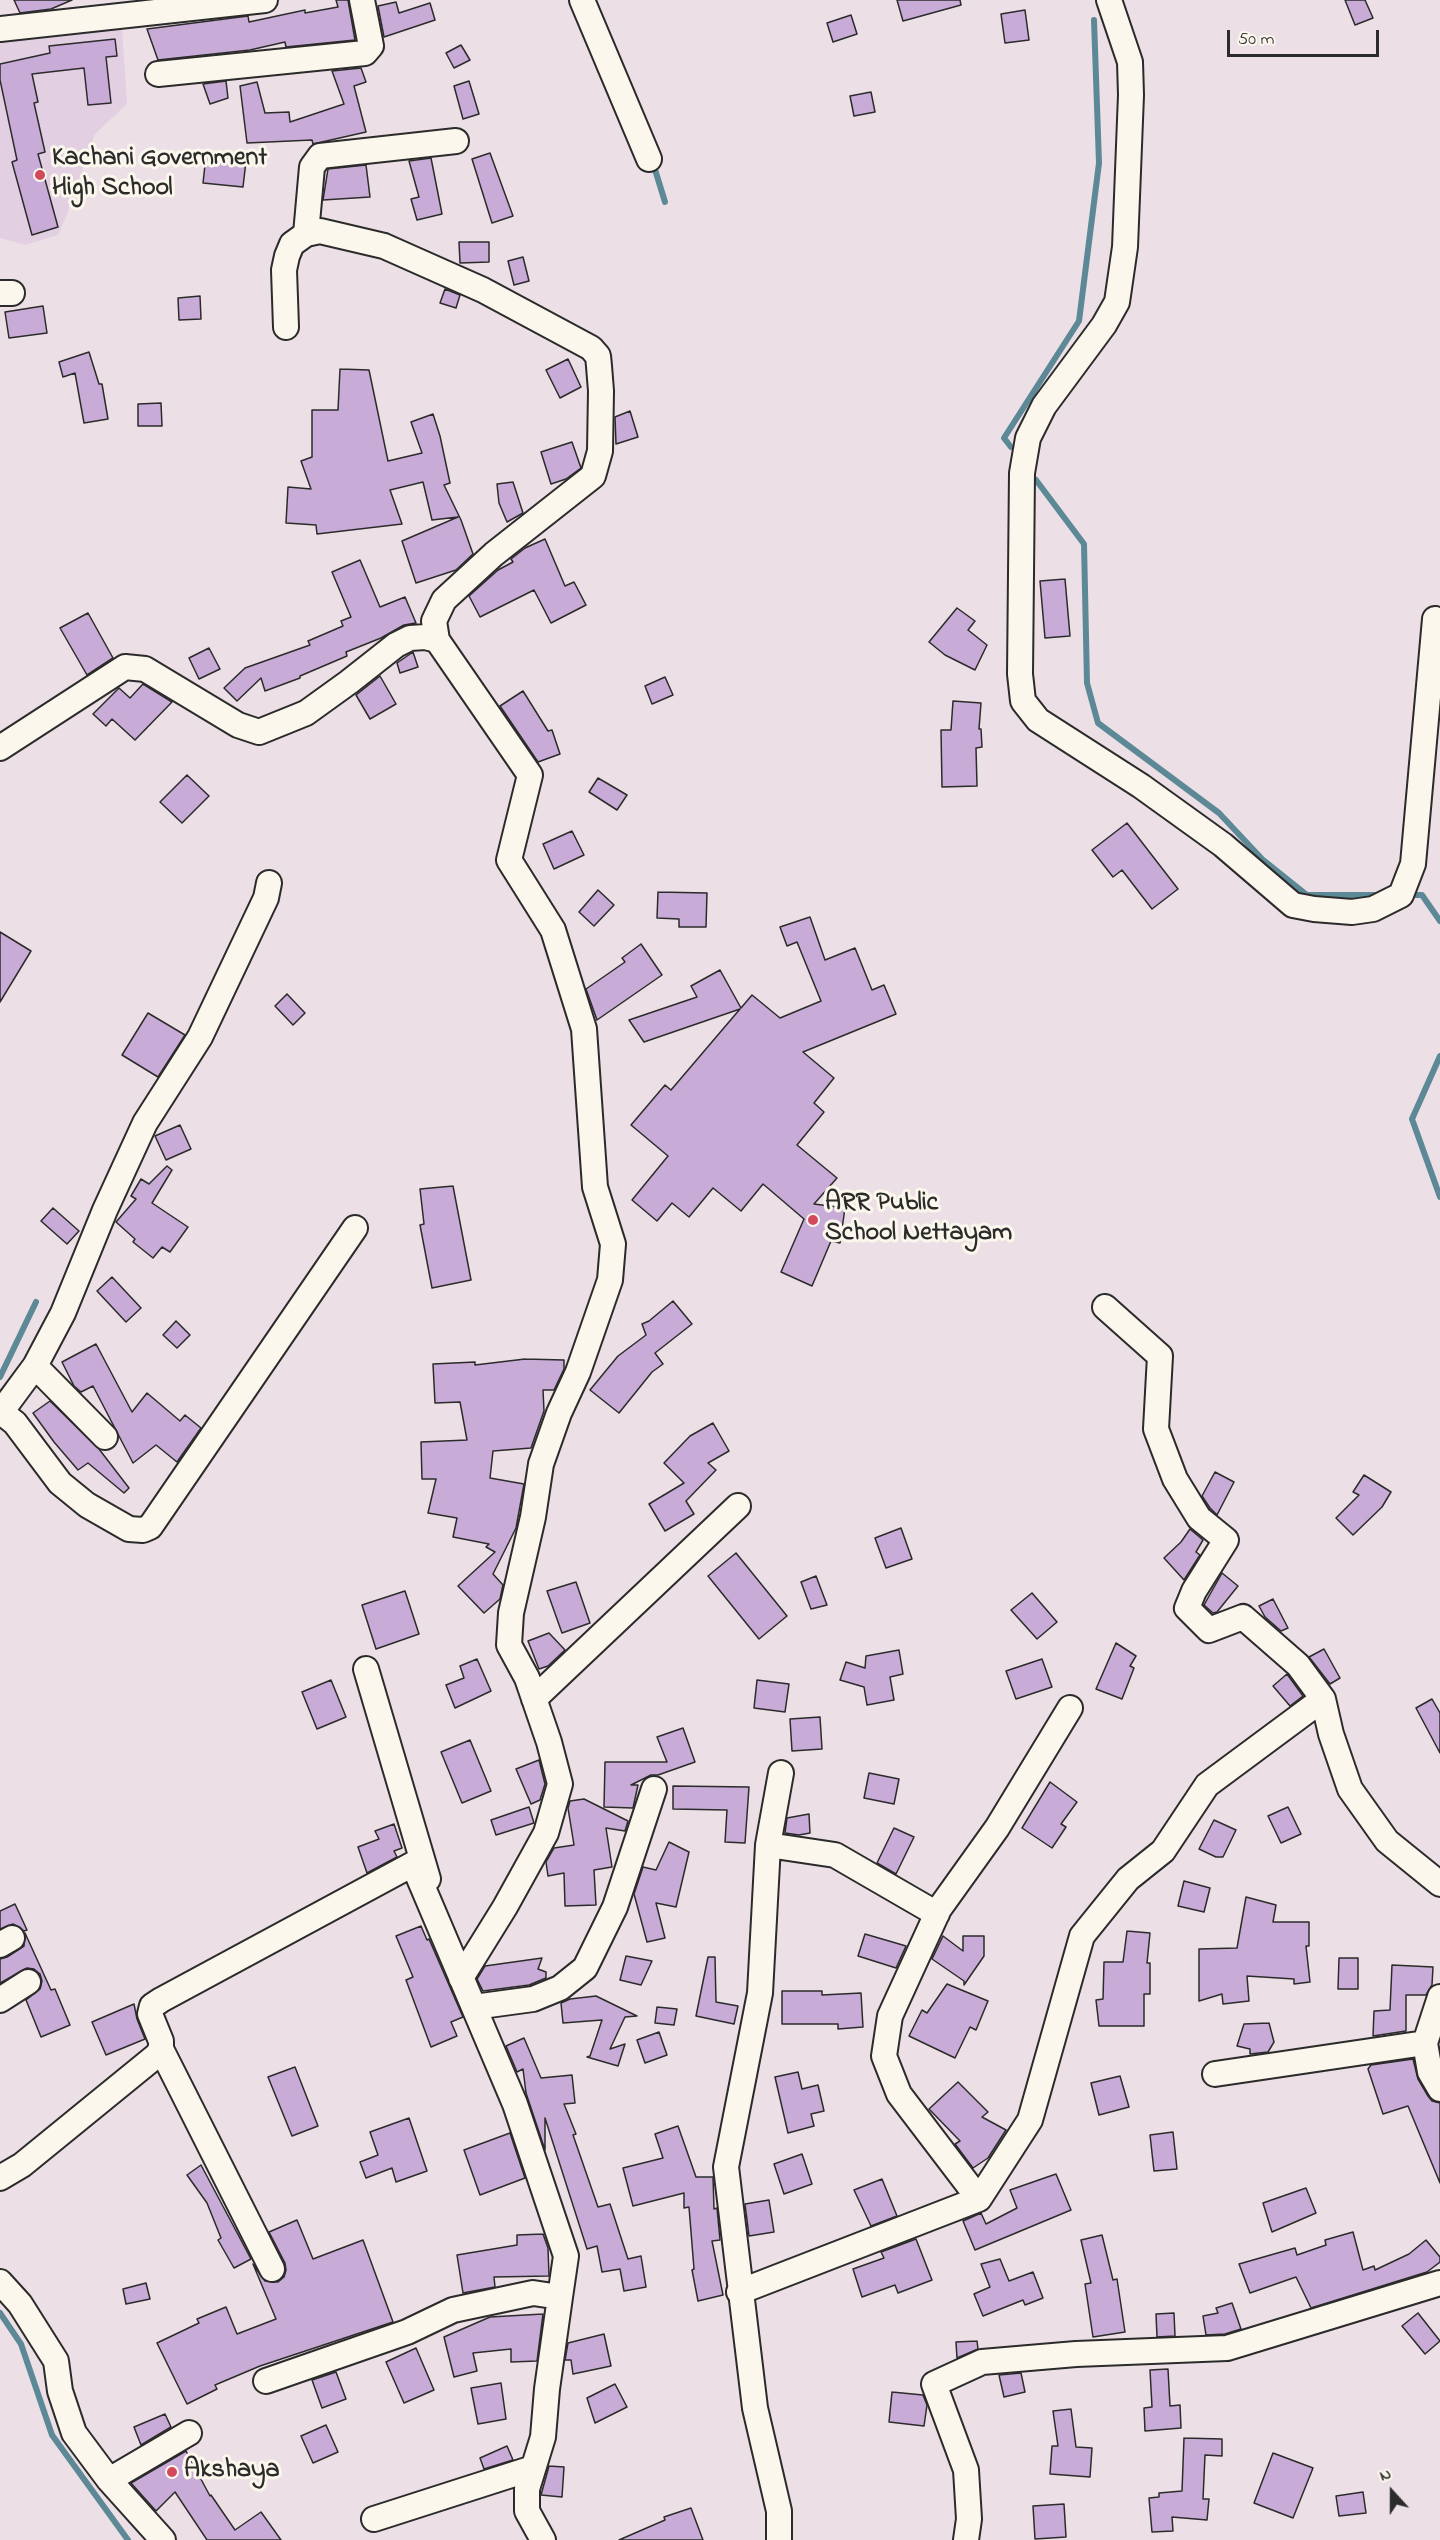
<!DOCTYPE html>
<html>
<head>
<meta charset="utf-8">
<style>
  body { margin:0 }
  #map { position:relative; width:1440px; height:2540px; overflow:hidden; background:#ece0e6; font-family:"Indie Flower",sans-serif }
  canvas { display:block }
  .north { position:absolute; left:1362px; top:2462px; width:60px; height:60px; -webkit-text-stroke:4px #fbf7ec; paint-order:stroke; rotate:339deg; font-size:16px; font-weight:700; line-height:24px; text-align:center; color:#2b2b2b }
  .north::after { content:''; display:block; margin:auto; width:21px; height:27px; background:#2b2b2b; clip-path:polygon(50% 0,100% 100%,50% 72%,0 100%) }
  .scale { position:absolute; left:1227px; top:30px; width:152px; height:27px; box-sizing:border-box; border:3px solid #2b2b2b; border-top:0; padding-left:8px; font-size:18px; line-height:21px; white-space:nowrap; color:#2b2b2b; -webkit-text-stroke:4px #fbf7ec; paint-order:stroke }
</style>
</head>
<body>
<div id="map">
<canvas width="1440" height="2540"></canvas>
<div class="north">N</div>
<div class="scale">50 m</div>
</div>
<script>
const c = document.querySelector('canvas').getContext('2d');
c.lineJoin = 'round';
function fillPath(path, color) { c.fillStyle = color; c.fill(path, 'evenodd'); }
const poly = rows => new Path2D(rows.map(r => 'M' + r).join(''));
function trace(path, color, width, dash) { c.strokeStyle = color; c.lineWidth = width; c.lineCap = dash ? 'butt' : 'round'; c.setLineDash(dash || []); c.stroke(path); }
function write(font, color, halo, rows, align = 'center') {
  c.font = font + ' "Indie Flower",sans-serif'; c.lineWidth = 6; c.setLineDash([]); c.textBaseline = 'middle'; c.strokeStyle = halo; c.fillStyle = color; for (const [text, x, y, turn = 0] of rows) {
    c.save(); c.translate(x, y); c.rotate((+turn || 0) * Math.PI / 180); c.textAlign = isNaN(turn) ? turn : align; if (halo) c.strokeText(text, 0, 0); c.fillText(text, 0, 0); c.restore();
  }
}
const built = poly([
  [122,28,127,104,95,134,66,217,58,235,25,245,0,238,0,39]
]);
const stream = poly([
  [653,163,665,202],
  [1011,447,1004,438,1079,321,1099,163,1094,20],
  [1036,480,1084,544,1087,683,1098,723,1219,813,1262,859,1307,895,1380,895],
  [1408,895,1422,895,1440,921],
  [1440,1056,1412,1119,1440,1197],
  [0,1377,36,1302],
  [0,2313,21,2344,52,2435,128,2540]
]);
const building = poly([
  [14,0,72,0,51,9,20,13,14,0],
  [336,0,348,0,355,40,286,47,285,42,250,50,158,60,147,29,248,16,249,22,305,10,305,13,338,7,336,0],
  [897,0,960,0,961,5,903,21,897,0],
  [1345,0,1365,0,1373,18,1355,25,1345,0],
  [396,2,399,13,430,3,435,20,384,37,378,6,396,2],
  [1025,10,1029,40,1005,43,1001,14,1025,10],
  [851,15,857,34,833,42,827,23,851,15],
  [115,39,117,56,106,57,111,103,88,105,84,68,32,74,38,102,34,103,45,152,38,154,58,227,32,235,12,162,17,160,0,80,0,64,50,53,49,46,115,39],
  [461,45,470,60,454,68,446,53,461,45],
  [361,68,366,82,354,86,366,132,313,144,312,140,247,143,240,86,257,82,265,113,289,112,290,122,344,104,332,71,361,68],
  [226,81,228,98,210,104,203,84,226,81],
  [469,81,479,114,463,119,454,86,469,81],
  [871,92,875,112,854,116,850,96,871,92],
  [490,153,513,216,492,223,472,159,490,153],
  [206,156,246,161,243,187,203,183,206,156],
  [431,158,442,214,417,220,411,199,419,197,409,161,431,158],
  [366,165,370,197,323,200,328,169,366,165],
  [459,242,489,242,489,262,460,263,459,242],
  [523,257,529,281,514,285,508,261,523,257],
  [445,289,460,295,456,308,440,303,445,289],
  [200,296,201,319,179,320,178,298,200,296],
  [43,306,47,333,9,338,5,312,43,306],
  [89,352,99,384,102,384,108,419,84,423,75,373,63,377,59,362,89,352],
  [568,359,581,387,560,398,546,370,568,359],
  [340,369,369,370,388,461,422,453,411,422,433,414,440,436,450,483,444,485,461,520,473,554,456,570,416,583,402,541,458,517,432,520,423,482,390,490,402,524,317,534,316,525,286,523,288,487,311,489,301,461,312,457,312,410,338,410,340,369],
  [161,403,162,426,138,426,138,404,161,403],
  [630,411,638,437,616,444,615,417,630,411],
  [572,442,581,468,566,479,551,484,541,452,572,442],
  [513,482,523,513,507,522,499,503,497,484,513,482],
  [545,539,565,586,574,582,586,605,551,623,534,590,480,617,469,596,498,570,513,562,511,559,525,548,545,539],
  [360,560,380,607,405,597,416,623,404,625,381,638,346,652,347,656,300,676,300,678,265,691,261,678,237,701,224,688,245,668,310,645,308,641,343,626,341,621,351,617,332,572,360,560],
  [1065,579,1070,636,1045,638,1040,581,1065,579],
  [957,608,975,621,968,630,987,645,975,670,945,655,929,642,957,608],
  [88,613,113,658,87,675,60,628,88,613],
  [209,648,220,669,199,679,189,658,209,648],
  [413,652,418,667,400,673,397,663,413,652],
  [380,676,396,704,370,719,356,695,380,676],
  [665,677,673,695,652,704,645,686,665,677],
  [143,684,172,702,135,740,112,719,106,726,93,714,119,688,130,698,143,684],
  [523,691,548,731,552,730,560,754,538,762,500,706,523,691],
  [953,701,981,703,979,729,981,729,982,747,976,748,977,786,942,787,941,730,951,730,953,701],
  [187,775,209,796,182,823,160,802,187,775],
  [598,778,627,795,617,810,589,792,598,778],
  [1127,823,1178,889,1152,909,1122,870,1113,877,1092,850,1127,823],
  [572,831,584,855,554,869,543,844,572,831],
  [598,890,614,905,594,926,579,912,598,890],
  [658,892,707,893,706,927,679,927,679,919,657,918,658,892],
  [810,917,825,960,855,948,872,990,884,985,896,1014,803,1052,834,1078,814,1103,824,1112,797,1145,837,1178,814,1204,845,1208,840,1243,831,1241,812,1286,781,1272,804,1219,763,1184,741,1211,713,1188,689,1217,672,1203,657,1221,632,1200,668,1156,631,1125,665,1085,671,1090,740,1009,644,1042,629,1020,697,997,691,986,720,970,741,1008,752,995,780,1018,821,1001,797,942,787,946,780,927,810,917],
  [0,932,31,951,0,1002,0,932],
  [641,944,662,975,597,1020,586,989,625,962,622,958,641,944],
  [287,994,305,1013,293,1025,275,1006,287,994],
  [148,1013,185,1035,158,1077,122,1055,148,1013],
  [180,1125,191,1149,166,1160,155,1136,180,1125],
  [167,1166,172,1170,152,1203,188,1227,170,1252,162,1247,153,1258,133,1242,135,1239,116,1222,136,1199,131,1196,141,1179,149,1184,167,1166],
  [453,1186,471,1280,432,1288,420,1225,424,1224,420,1189,453,1186],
  [53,1208,79,1231,67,1244,41,1221,53,1208],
  [112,1277,141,1308,126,1322,97,1291,112,1277],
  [673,1301,692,1324,655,1353,663,1364,652,1372,619,1413,590,1390,618,1356,646,1335,642,1324,649,1321,673,1301],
  [176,1321,190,1335,177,1348,163,1335,176,1321],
  [96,1344,132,1412,147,1393,180,1421,185,1415,201,1428,177,1462,156,1445,133,1463,93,1386,81,1392,74,1386,62,1362,96,1344],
  [525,1359,564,1360,564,1369,554,1390,543,1390,544,1411,531,1448,493,1451,490,1478,524,1484,516,1528,493,1574,503,1585,500,1599,484,1613,458,1586,495,1552,486,1547,489,1544,453,1537,457,1518,428,1513,436,1479,422,1479,421,1442,467,1440,460,1402,435,1403,433,1364,475,1362,475,1365,525,1359],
  [50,1401,99,1449,129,1488,124,1493,88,1463,78,1470,54,1442,33,1413,50,1401],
  [713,1423,729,1451,708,1463,716,1470,686,1501,694,1514,665,1531,649,1504,684,1483,664,1463,690,1436,713,1423],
  [1215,1472,1234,1482,1217,1515,1210,1508,1202,1496,1215,1472],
  [1364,1475,1391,1492,1382,1507,1353,1535,1336,1518,1359,1495,1353,1492,1364,1475],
  [901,1528,912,1559,886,1568,875,1538,901,1528],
  [1190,1529,1203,1540,1196,1552,1200,1555,1184,1580,1164,1558,1181,1542,1190,1529],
  [736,1553,787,1616,759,1639,708,1576,736,1553],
  [1222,1573,1238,1586,1217,1612,1213,1613,1204,1605,1222,1573],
  [816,1576,827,1605,811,1609,801,1582,816,1576],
  [576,1582,590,1623,562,1633,547,1591,576,1582],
  [405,1591,419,1634,376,1649,362,1605,405,1591],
  [1032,1593,1057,1622,1037,1639,1011,1610,1032,1593],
  [1273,1599,1288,1628,1281,1631,1265,1617,1259,1606,1273,1599],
  [549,1633,565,1650,548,1666,539,1669,528,1641,549,1633],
  [1116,1643,1136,1656,1130,1666,1134,1668,1122,1699,1096,1689,1116,1643],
  [1324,1649,1340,1678,1330,1684,1309,1657,1324,1649],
  [899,1650,903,1674,890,1677,894,1700,867,1705,864,1687,840,1680,846,1662,865,1668,866,1656,899,1650],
  [477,1659,491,1691,455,1708,446,1685,464,1678,460,1666,477,1659],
  [1042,1659,1052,1687,1016,1699,1006,1671,1042,1659],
  [1287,1674,1303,1696,1290,1706,1273,1686,1287,1674],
  [331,1680,346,1717,317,1729,302,1692,331,1680],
  [757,1680,789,1684,785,1712,754,1708,757,1680],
  [1432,1699,1440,1713,1440,1753,1416,1708,1432,1699],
  [820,1717,822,1749,792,1751,790,1719,820,1717],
  [683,1728,695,1762,658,1775,651,1775,631,1785,638,1785,633,1808,604,1807,605,1762,667,1762,657,1737,683,1728],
  [470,1740,491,1791,462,1803,441,1752,470,1740],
  [539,1760,545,1784,540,1800,531,1804,516,1769,539,1760],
  [869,1773,899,1779,894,1804,864,1798,869,1773],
  [1050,1782,1077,1802,1061,1824,1066,1827,1052,1848,1022,1828,1050,1782],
  [673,1786,749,1787,745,1843,725,1842,727,1810,673,1809,673,1786],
  [584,1799,628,1821,625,1831,606,1828,612,1867,594,1870,596,1905,565,1906,564,1873,548,1876,546,1862,554,1848,574,1845,568,1808,570,1801,584,1799],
  [529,1807,534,1823,496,1835,491,1820,529,1807],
  [1288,1807,1301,1834,1281,1843,1268,1816,1288,1807],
  [809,1814,810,1833,799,1835,785,1833,787,1818,809,1814],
  [1214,1820,1236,1830,1223,1857,1216,1857,1199,1849,1214,1820],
  [394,1824,402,1848,394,1851,397,1857,367,1873,358,1847,379,1839,375,1831,394,1824],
  [894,1828,914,1837,896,1874,877,1863,894,1828],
  [669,1842,689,1852,676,1907,656,1903,665,1938,647,1942,634,1894,643,1867,656,1870,669,1842],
  [1184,1881,1210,1888,1204,1912,1178,1906,1184,1881],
  [1246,1897,1276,1905,1273,1922,1309,1922,1309,1946,1306,1946,1310,1982,1294,1984,1294,1979,1247,1976,1249,2001,1223,2004,1222,1994,1199,2001,1199,1949,1237,1948,1246,1897],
  [15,1904,27,1930,24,1931,13,1924,0,1929,0,1911,15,1904],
  [421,1926,427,1940,429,1939,463,2017,451,2022,457,2036,431,2047,406,1980,413,1977,396,1936,421,1926],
  [1127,1931,1150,1933,1147,1963,1150,1963,1150,1994,1144,1994,1144,2026,1099,2026,1096,2000,1103,1999,1104,1962,1123,1962,1127,1931],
  [25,1933,51,1990,55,1989,70,2025,41,2037,26,2000,40,1989,42,1981,40,1974,34,1969,27,1968,0,1983,0,1959,7,1957,24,1946,25,1933],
  [865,1934,906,1946,896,1968,858,1956,865,1934],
  [943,1936,963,1951,963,1936,984,1936,984,1956,964,1985,964,1981,932,1959,943,1936],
  [626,1956,652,1961,641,1985,620,1980,626,1956],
  [708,1957,715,1957,716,2002,738,2006,734,2024,696,2016,708,1957],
  [542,1958,538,1969,546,1972,546,1978,529,1985,483,1991,477,1979,485,1966,542,1958],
  [1339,1958,1358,1958,1358,1989,1338,1989,1339,1958],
  [1392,1965,1433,1967,1432,1985,1426,1995,1406,1995,1406,2031,1373,2036,1374,2011,1390,2010,1392,1965],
  [947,1984,988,2001,976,2030,970,2027,955,2058,909,2036,922,2010,927,2013,947,1984],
  [782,1991,822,1991,822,1995,861,1993,863,2027,838,2029,838,2024,782,2024,782,1991],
  [596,1996,637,2016,625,2017,610,2049,625,2044,618,2066,587,2057,590,2056,602,2020,563,2023,561,2003,570,1999,596,1996],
  [134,2004,137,2019,145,2039,106,2055,92,2022,134,2004],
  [657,2007,677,2009,674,2025,655,2023,657,2007],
  [1269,2023,1274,2042,1268,2052,1250,2054,1250,2049,1237,2046,1244,2024,1269,2023],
  [659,2032,667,2055,645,2063,637,2040,659,2032],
  [524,2038,541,2078,572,2075,575,2103,564,2104,576,2134,573,2135,598,2207,610,2204,628,2259,641,2256,646,2287,624,2291,620,2269,602,2272,597,2246,587,2249,545,2118,545,2150,526,2093,523,2069,517,2072,506,2046,524,2038],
  [1413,2059,1418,2079,1428,2096,1432,2101,1440,2103,1440,2183,1408,2106,1383,2114,1368,2069,1371,2065,1413,2059],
  [295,2067,318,2126,292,2136,268,2077,295,2067],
  [798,2072,802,2089,818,2085,824,2111,811,2114,814,2126,788,2133,775,2077,798,2072],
  [1120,2076,1129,2107,1099,2115,1091,2083,1120,2076],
  [958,2082,988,2112,982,2117,1006,2130,988,2158,973,2168,955,2144,960,2141,929,2109,958,2082],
  [409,2118,427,2171,396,2182,392,2168,366,2178,360,2162,378,2155,370,2132,409,2118],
  [678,2126,696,2177,713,2177,714,2209,717,2208,720,2240,712,2241,723,2295,698,2301,692,2270,694,2269,689,2207,684,2208,684,2193,633,2206,623,2168,663,2158,655,2134,678,2126],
  [1173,2132,1177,2169,1154,2171,1150,2135,1173,2132],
  [510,2133,525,2178,480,2195,464,2150,510,2133],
  [802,2154,812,2184,784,2194,774,2164,802,2154],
  [201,2165,251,2259,234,2268,218,2240,221,2238,207,2203,187,2175,201,2165],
  [1056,2174,1071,2210,975,2250,963,2221,981,2213,986,2224,1017,2208,1010,2190,1056,2174],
  [882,2179,897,2216,871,2226,854,2190,882,2179],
  [1306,2188,1316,2213,1272,2232,1263,2203,1306,2188],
  [769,2200,774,2232,749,2236,745,2204,769,2200],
  [297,2220,313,2259,363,2240,393,2322,260,2366,215,2385,217,2389,187,2404,157,2343,199,2323,197,2319,226,2307,237,2334,276,2319,253,2264,265,2281,278,2282,284,2277,286,2270,285,2263,269,2232,297,2220],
  [1353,2232,1363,2270,1374,2266,1375,2270,1409,2254,1426,2240,1440,2257,1440,2262,1427,2272,1311,2308,1296,2277,1250,2293,1239,2264,1295,2248,1297,2255,1326,2245,1325,2240,1353,2232],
  [543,2234,548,2248,549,2276,494,2277,495,2287,463,2293,457,2255,517,2245,517,2235,543,2234],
  [1102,2235,1113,2280,1117,2279,1125,2332,1093,2337,1085,2284,1091,2283,1081,2240,1102,2235],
  [916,2239,932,2280,898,2293,895,2285,862,2297,853,2269,884,2258,881,2252,916,2239],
  [1000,2259,1009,2281,1033,2272,1043,2298,1025,2305,1023,2300,983,2316,974,2294,990,2287,981,2264,1000,2259],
  [146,2283,150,2299,126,2304,123,2289,146,2283],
  [1232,2303,1241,2329,1225,2334,1206,2335,1203,2316,1218,2313,1216,2308,1232,2303],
  [1174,2313,1175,2336,1157,2337,1156,2314,1174,2313],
  [1418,2313,1440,2341,1425,2354,1402,2326,1418,2313],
  [543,2314,537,2361,511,2362,511,2349,473,2353,477,2371,454,2377,444,2337,490,2317,543,2314],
  [604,2334,611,2366,573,2374,571,2360,565,2360,568,2343,604,2334],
  [977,2341,978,2349,957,2358,956,2342,977,2341],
  [416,2348,434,2390,404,2403,386,2362,416,2348],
  [1168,2369,1170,2406,1180,2405,1181,2428,1145,2431,1144,2408,1152,2407,1150,2370,1168,2369],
  [336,2372,346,2399,322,2408,312,2380,336,2372],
  [1021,2373,1025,2392,1004,2397,999,2375,1021,2373],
  [501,2383,506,2419,478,2424,471,2388,501,2383],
  [615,2384,627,2407,595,2423,587,2398,615,2384],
  [892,2392,923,2395,927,2405,924,2426,889,2422,892,2392],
  [1071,2409,1076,2447,1092,2448,1090,2477,1050,2474,1052,2446,1058,2446,1053,2411,1071,2409],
  [165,2414,171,2427,141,2445,134,2427,165,2414],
  [326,2425,338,2452,313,2463,301,2436,326,2425],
  [1184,2438,1222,2439,1222,2456,1205,2455,1203,2499,1209,2499,1207,2520,1172,2517,1173,2531,1152,2532,1149,2498,1159,2497,1159,2493,1182,2491,1184,2438],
  [507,2446,513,2460,484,2469,480,2458,507,2446],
  [186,2451,210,2496,211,2495,235,2530,261,2512,281,2540,207,2540,175,2492,156,2511,131,2483,186,2451],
  [1273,2453,1313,2468,1293,2518,1254,2503,1273,2453],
  [549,2466,564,2467,562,2497,541,2495,549,2466],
  [1363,2492,1366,2513,1339,2516,1336,2496,1363,2492],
  [1064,2504,1066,2537,1035,2539,1033,2506,1064,2504],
  [691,2508,703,2540,619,2540,665,2520,664,2517,691,2508]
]);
const minor = poly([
  [582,0,649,159],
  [1109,0,1130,62,1131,95,1125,247,1117,302,1104,325,1044,406,1028,438,1022,473,1020,674,1023,701,1038,720,1141,786,1223,845,1293,905,1314,909,1352,912,1373,909,1401,895,1413,864,1435,619],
  [0,29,265,0],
  [158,74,365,53,371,46,362,0],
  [306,234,312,167,320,156,456,141],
  [0,293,12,293],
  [286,327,284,270,287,256,292,244,306,234,320,231,384,246,483,290,591,348,598,356,599,366,601,391,600,451,593,476,494,554,444,600,434,621,437,640,530,775,509,860,553,930,584,1029,595,1187,613,1244,610,1280,578,1372,559,1413,541,1464,533,1517,511,1613,509,1645,527,1678,549,1742,560,1784,546,1833,505,1907,461,1978],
  [0,748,125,667,145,669,238,725,259,732,306,713,349,682,396,645,410,638,425,637,437,640],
  [1105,1307,1160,1356,1156,1429,1175,1479,1199,1518,1226,1540,1194,1591,1187,1608,1209,1630,1243,1617,1298,1665,1323,1699,1331,1734,1350,1789,1387,1841,1440,1884],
  [35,1366,105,1437],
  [1,1412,35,1366,63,1313,105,1210,145,1123,200,1037,266,898,269,883],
  [0,1413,1,1412,15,1423,60,1483,87,1505,129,1529,143,1530,150,1527,355,1228],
  [366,1669,428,1879],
  [534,1699,738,1506],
  [768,1845,835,1855,937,1914],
  [0,1945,12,1938],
  [1440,1997,1425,2043,1430,2072,1440,2089],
  [0,2000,28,1982],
  [474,2007,533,1999,560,1988,585,1968,615,1907,654,1789],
  [161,2049,272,2269],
  [1215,2074,1425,2043],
  [0,2178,22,2165,157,2055,161,2049,161,2041,150,2014,152,2006,161,2000,413,1864,515,2104,566,2256,560,2297],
  [979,2199,899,2094,884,2056,890,2016,939,1909,997,1828,1070,1708],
  [0,2282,20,2304,56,2361,60,2391,74,2433,109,2480,163,2540],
  [739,2292,979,2199,1030,2120,1082,1936,1128,1879,1163,1851,1207,1785,1323,1699],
  [266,2381,407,2332,453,2310,533,2293,560,2297,547,2389,543,2437,527,2489,527,2511,543,2540],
  [109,2480,189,2433],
  [374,2519,533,2468],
  [779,2540,779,2511,755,2408,726,2167,760,1993,768,1845,781,1773],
  [966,2540,969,2519,966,2470,934,2384,982,2362,1076,2354,1227,2348,1440,2283]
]);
const markers = [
  [40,175,6,"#d1495b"],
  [813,1220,6,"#d1495b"],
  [172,2472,6,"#d1495b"]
];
const poiNames = [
  ["Kachani Government",52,160],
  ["High School",52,190],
  ["ARR Public",825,1205],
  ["School Nettayam",825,1235],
  ["Akshaya",184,2472]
];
fillPath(built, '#e2d0e2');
trace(stream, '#5c8995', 6);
fillPath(building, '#c9abd7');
trace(building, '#2b2b2b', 1.5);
trace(minor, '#2b2b2b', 28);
trace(minor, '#fbf7ec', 24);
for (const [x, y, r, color] of markers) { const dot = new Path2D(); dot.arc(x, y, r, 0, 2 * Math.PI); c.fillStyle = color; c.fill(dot); trace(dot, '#fbf7ec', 2); }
write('bold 26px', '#2b2b2b', '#fbf7ec', poiNames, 'left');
</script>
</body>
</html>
